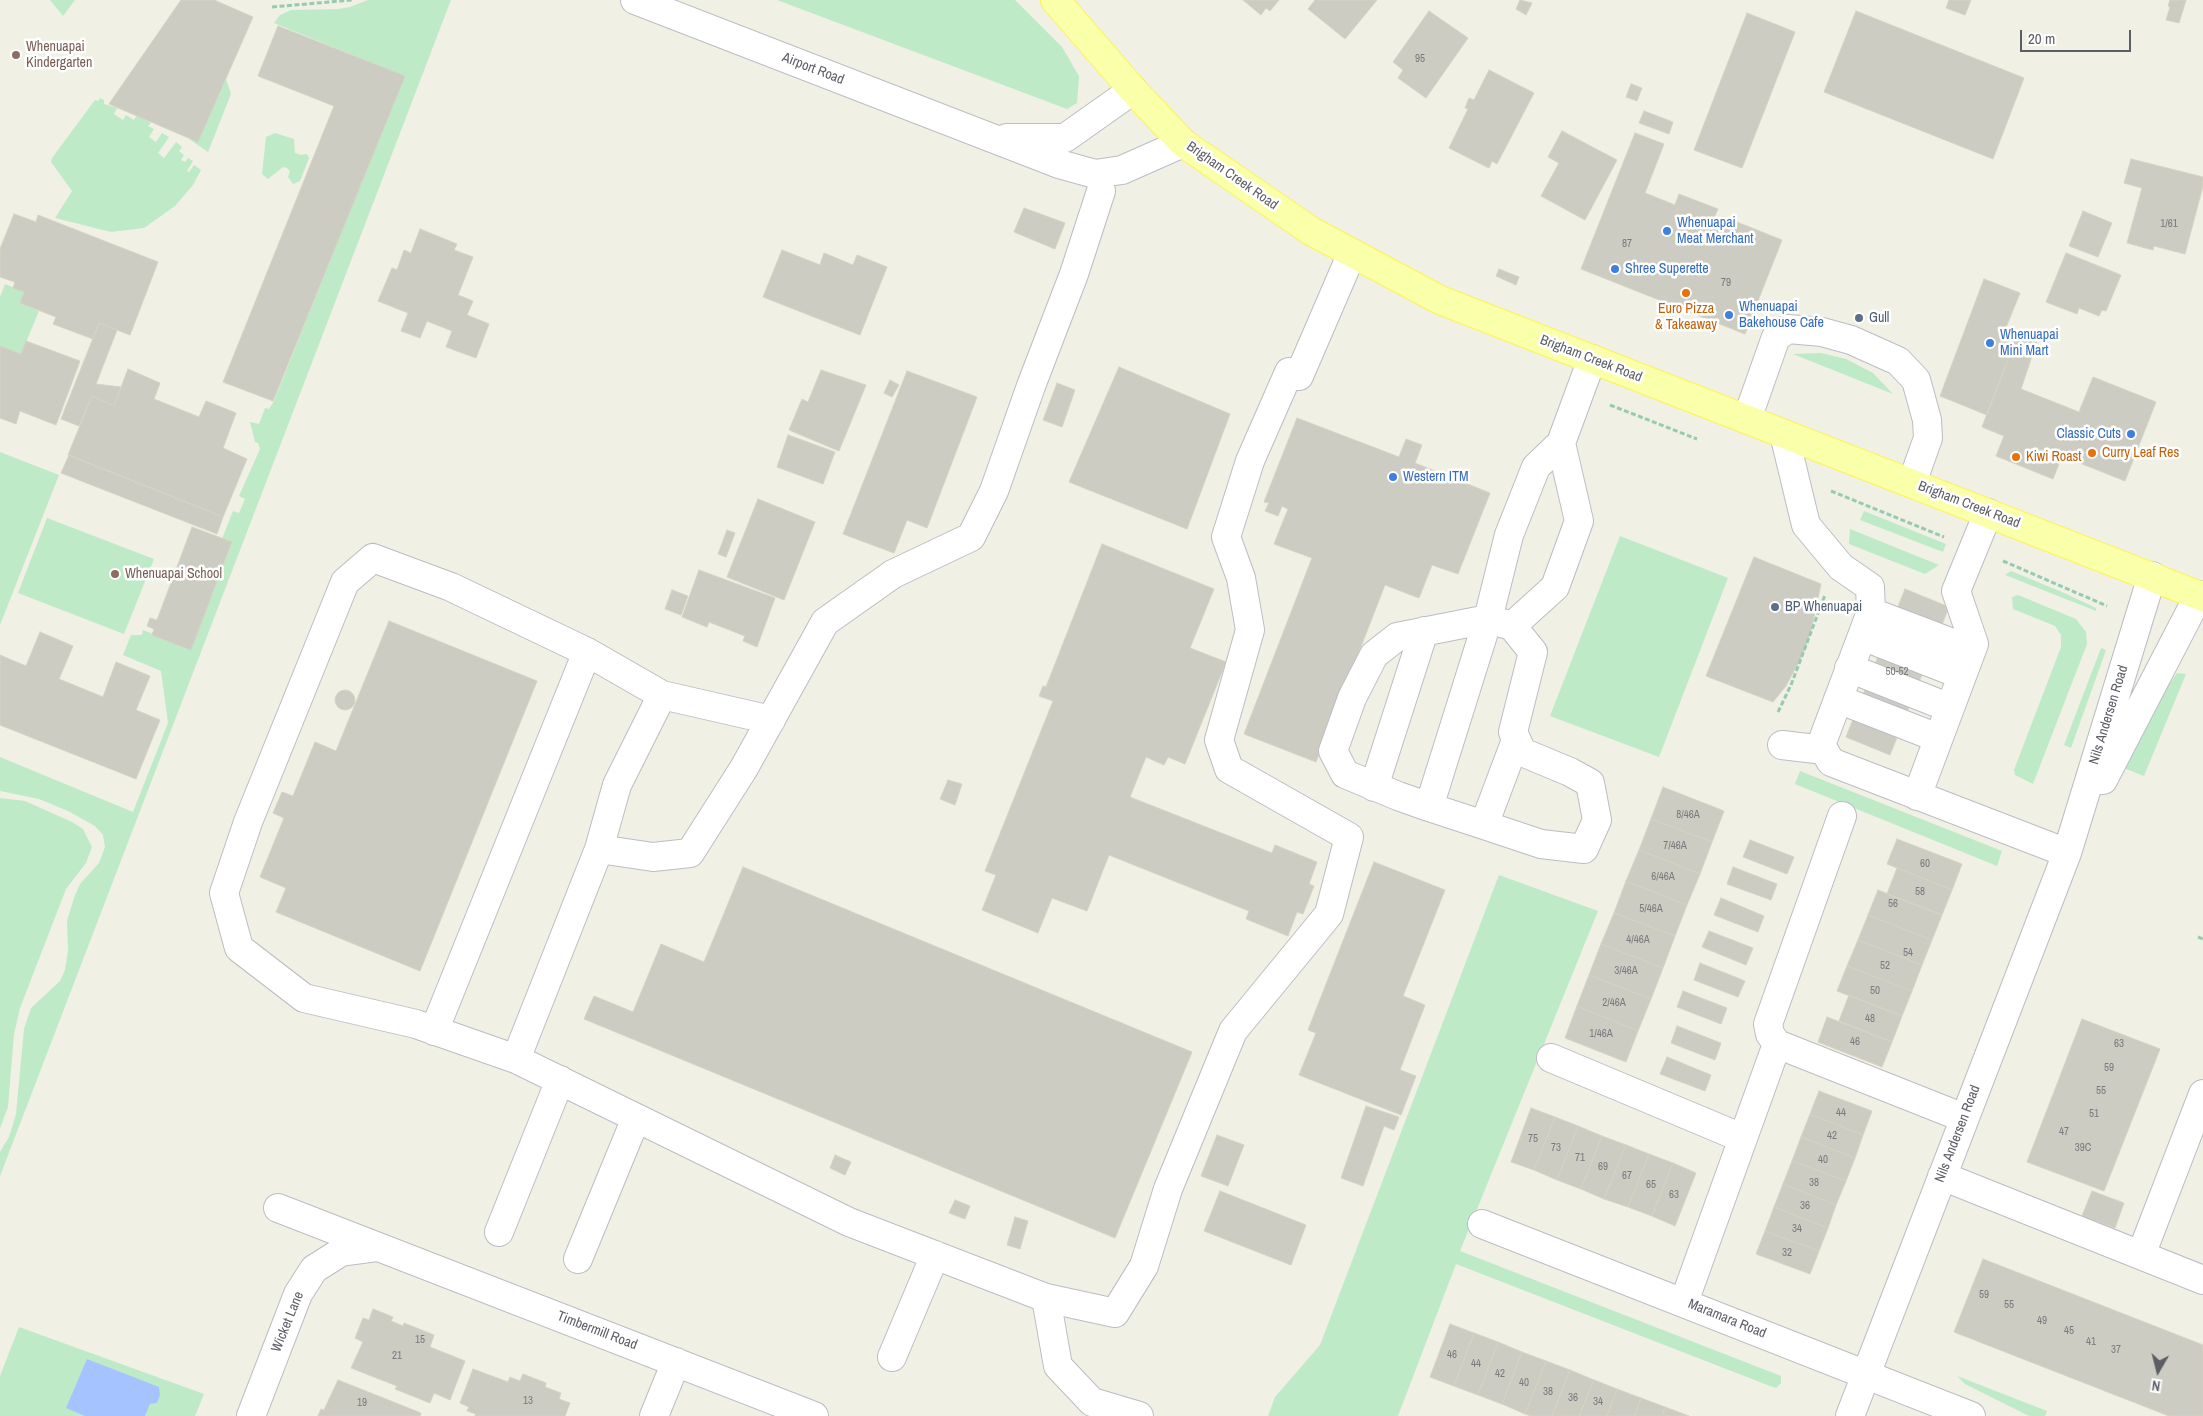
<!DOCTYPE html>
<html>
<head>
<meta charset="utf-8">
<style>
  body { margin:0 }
  #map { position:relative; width:2203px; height:1416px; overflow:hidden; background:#f0f0e4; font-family:"Archivo Narrow",sans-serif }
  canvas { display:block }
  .north { position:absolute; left:2133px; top:1346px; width:50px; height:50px; -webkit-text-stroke:4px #fff; paint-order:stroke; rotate:188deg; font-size:14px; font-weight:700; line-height:20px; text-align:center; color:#5c5e66 }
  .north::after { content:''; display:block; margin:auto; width:18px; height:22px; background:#5c5e66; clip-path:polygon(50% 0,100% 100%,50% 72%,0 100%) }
  .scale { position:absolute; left:2020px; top:30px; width:111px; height:22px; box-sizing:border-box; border:2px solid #5c5e66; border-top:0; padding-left:6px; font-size:15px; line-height:18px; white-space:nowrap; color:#5c5e66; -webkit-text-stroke:4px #fff; paint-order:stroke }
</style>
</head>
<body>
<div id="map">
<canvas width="2203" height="1416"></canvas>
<div class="north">N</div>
<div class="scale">20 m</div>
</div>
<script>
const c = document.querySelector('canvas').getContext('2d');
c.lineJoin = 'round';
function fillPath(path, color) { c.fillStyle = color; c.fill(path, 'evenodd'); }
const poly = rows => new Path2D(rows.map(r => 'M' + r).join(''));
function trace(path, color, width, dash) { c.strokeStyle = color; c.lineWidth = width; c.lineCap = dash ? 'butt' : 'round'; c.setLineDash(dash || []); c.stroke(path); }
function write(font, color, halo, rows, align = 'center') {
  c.font = font + ' "Archivo Narrow",sans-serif'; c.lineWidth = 5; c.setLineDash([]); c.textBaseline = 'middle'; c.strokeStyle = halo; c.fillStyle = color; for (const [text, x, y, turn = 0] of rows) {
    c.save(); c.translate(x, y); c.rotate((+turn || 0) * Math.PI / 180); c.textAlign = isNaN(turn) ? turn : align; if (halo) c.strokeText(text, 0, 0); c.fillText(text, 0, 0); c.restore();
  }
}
const green = poly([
  [50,0,75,0,63,16],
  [368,0,451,0,0,1176,0,1152,9,1137,16,1114,24,1029,31,1008,60,981,65,970,68,951,67,921,74,898,80,884,99,863,105,847,103,835,95,826,68,811,39,799,0,791,0,757,133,812,168,723,161,671,123,655,131,635,142,635,143,630,191,649,232,543,222,539,233,511,239,513,245,499,239,496,260,449,258,443,255,442,250,422,259,424,265,408,269,409,274,401,404,76,274,23,280,15,291,10,339,9,350,7],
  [777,0,1015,0,1062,47,1079,76,1077,103,1067,109],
  [226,79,231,94,208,152,189,139,198,141],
  [100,98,104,100,104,104,117,108,114,114,123,120,126,115,134,120,137,115,151,123,148,126,154,129,149,137,156,142,162,133,169,137,158,153,164,158,176,142,182,147,179,151,184,155,181,160,185,162,188,158,193,161,187,171,189,172,194,165,201,170,193,185,175,206,144,228,111,232,55,218,72,191,51,162,52,158,95,100,98,101],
  [275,133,294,139,295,153,301,155,307,154,309,158,300,181,293,184,288,177,290,171,287,168,283,167,268,179,262,174,266,137],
  [5,284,24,292,20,303,39,311,21,354,0,346,0,297],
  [1821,353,1846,359,1873,373,1893,394,1793,354],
  [0,452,59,475,0,625],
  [1864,511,1946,544,1943,552,1860,520],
  [47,518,154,559,124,634,18,593],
  [1850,529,1939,565,1925,574,1849,544],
  [1620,536,1728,578,1659,757,1550,716],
  [2011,571,2062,592,2096,608,2096,611,2005,575],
  [2018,595,2076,619,2086,632,2087,644,2033,784,2015,775,2014,770,2061,647,2061,635,2055,626,2013,609,2012,597],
  [2101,648,2106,650,2071,748,2064,745],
  [2177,673,2186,674,2144,776,2121,767,2157,702],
  [1800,771,2002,851,1997,866,1795,784],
  [0,798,25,801,72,822,83,829,92,847,86,863,66,889,20,1008,14,1034,8,1107,0,1128],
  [1499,875,1598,911,1460,1251,1781,1376,1781,1383,1776,1388,1770,1386,1456,1264,1398,1416,1268,1416,1275,1397,1320,1345],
  [19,1327,204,1394,195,1416,0,1416,0,1376],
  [1957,1376,2047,1411,2045,1416,2029,1416,1965,1384]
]);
const water = poly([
  [87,1359,159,1387,160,1395,157,1403,150,1404,145,1416,85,1416,66,1408]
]);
const building = poly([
  [181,0,214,0,253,17,198,142,109,104,181,0],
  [1243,0,1279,0,1270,11,1266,8,1261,15,1243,0],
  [1315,0,1377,0,1345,39,1308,9,1315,0],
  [1520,0,1532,3,1526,15,1516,9,1520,0],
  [1949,0,1971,0,1965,15,1946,8,1949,0],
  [2170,0,2186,0,2179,23,2166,20,2170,7,2168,6,2170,0],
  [1429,11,1468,38,1426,98,1398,78,1403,70,1393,62,1429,11],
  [1856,11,2024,78,1993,159,1824,92,1856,11],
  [1747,13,1795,32,1742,168,1694,150,1747,13],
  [278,26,405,76,273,401,223,382,334,106,258,76,278,26],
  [1489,70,1534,93,1497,164,1492,161,1489,168,1449,148,1468,109,1465,108,1469,98,1474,100,1489,70],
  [1631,84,1642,88,1637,101,1626,97,1631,84],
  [1644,111,1673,122,1669,134,1639,123,1644,111],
  [1562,131,1617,160,1585,220,1541,196,1559,163,1548,157,1562,131],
  [1635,133,1664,144,1645,193,1675,205,1679,194,1718,209,1713,220,1720,223,1722,216,1782,240,1745,334,1581,269,1635,133],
  [2131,159,2203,177,2203,186,2185,254,2154,246,2153,250,2127,243,2142,188,2124,183,2131,159],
  [1024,208,1065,223,1055,249,1014,232,1024,208],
  [2083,211,2112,223,2098,257,2069,246,2083,211],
  [14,214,36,222,38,215,158,262,130,335,99,323,93,339,53,324,56,317,20,303,24,292,13,288,15,282,0,277,0,249,14,214],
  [420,229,457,244,454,250,473,257,458,295,473,301,467,315,489,324,476,358,446,347,452,331,427,321,420,338,401,331,408,313,378,301,392,268,397,270,404,250,411,253,420,229],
  [782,250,820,265,824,253,853,265,857,255,887,267,860,335,763,297,782,250],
  [2066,253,2121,275,2106,311,2102,310,2099,316,2079,308,2077,314,2046,302,2066,253],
  [1499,269,1519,277,1516,285,1496,276,1499,269],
  [1984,279,2020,293,2005,330,2022,337,2017,351,2012,349,1987,415,1940,396,1984,279],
  [99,323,117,330,96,384,121,387,114,406,92,396,79,426,61,419,99,323],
  [2023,335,2037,341,2021,389,2079,412,2093,377,2156,402,2125,481,2062,456,2053,479,1996,456,2004,436,1982,427,2012,349,2017,351,2023,335],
  [26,341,80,361,56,425,20,411,16,424,0,418,0,346,21,354,26,341],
  [1119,367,1230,414,1187,529,1069,482,1119,367],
  [128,369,160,383,154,399,199,417,206,401,236,413,223,448,247,459,223,517,68,455,92,396,114,406,128,369],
  [821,370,866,385,839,451,789,430,802,399,808,402,821,370],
  [907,371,977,397,927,528,907,520,894,553,843,534,907,371],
  [890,380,899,385,892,397,884,393,890,380],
  [1057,383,1075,390,1062,427,1043,420,1057,383],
  [1297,418,1399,457,1406,439,1422,445,1415,463,1490,493,1458,574,1432,565,1419,598,1385,585,1316,762,1244,734,1312,558,1274,544,1288,509,1282,506,1278,516,1265,511,1269,503,1264,502,1297,418],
  [788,435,835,452,823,484,777,467,788,435],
  [69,455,223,517,217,534,61,473,69,455],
  [758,499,815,522,784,600,727,577,758,499],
  [192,527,232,542,191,650,152,635,154,629,147,626,150,618,157,620,192,527],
  [727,530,735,533,726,557,718,554,727,530],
  [1102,544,1214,589,1190,648,1226,662,1185,764,1168,757,1164,765,1146,757,1130,797,1272,853,1275,845,1317,862,1309,884,1314,886,1303,914,1297,912,1288,936,1246,919,1249,911,1109,855,1087,911,1052,898,1038,933,982,910,996,875,985,871,1053,701,1039,696,1043,686,1046,687,1102,544],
  [1754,557,1821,584,1811,631,1803,654,1786,686,1773,702,1706,676,1754,557],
  [699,570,775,598,757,647,743,641,745,636,709,622,707,627,682,617,699,570],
  [1905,589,1949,607,1890,755,1846,737,1905,589],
  [672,590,688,596,681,615,665,609,672,590],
  [389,621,537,681,420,971,276,912,286,888,260,877,284,818,273,813,282,792,293,796,315,742,336,751,389,621],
  [40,632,73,646,59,679,103,697,116,662,150,676,136,710,160,720,136,779,0,725,0,655,26,666,40,632],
  '335 700a10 10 0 1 1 20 0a10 10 0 1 1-20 0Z',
  [948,780,962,784,955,805,940,799,948,780],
  [1663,787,1724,811,1712,842,1651,819,1663,787],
  [1651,819,1712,842,1700,874,1639,850,1651,819],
  [1897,839,1962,864,1952,890,1887,864,1897,839],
  [1750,840,1794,857,1787,874,1743,857,1750,840],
  [1639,850,1700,874,1687,905,1626,881,1639,850],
  [1374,862,1445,890,1403,996,1425,1005,1400,1070,1416,1076,1401,1115,1299,1075,1316,1033,1308,1030,1374,862],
  [743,867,1192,1052,1115,1238,584,1019,594,996,633,1012,661,944,704,962,743,867],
  [1733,867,1777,884,1771,900,1727,884,1733,867],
  [1897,868,1952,890,1942,915,1887,894,1897,868],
  [1626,881,1687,905,1675,936,1614,913,1626,881],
  [1878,890,1942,915,1932,940,1868,915,1878,890],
  [1721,898,1764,916,1758,932,1714,915,1721,898],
  [1614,913,1675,936,1663,968,1601,944,1614,913],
  [1868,915,1932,940,1922,965,1858,940,1868,915],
  [1709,931,1753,948,1746,965,1702,947,1709,931],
  [1858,940,1922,965,1912,991,1847,966,1858,940],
  [1601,944,1663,968,1651,999,1589,975,1601,944],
  [1700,963,1745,981,1738,997,1694,980,1700,963],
  [1847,966,1912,991,1902,1016,1837,991,1847,966],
  [1589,975,1651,999,1638,1031,1577,1006,1589,975],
  [1683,991,1727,1008,1721,1024,1677,1007,1683,991],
  [1849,995,1902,1016,1892,1042,1839,1021,1849,995],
  [1577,1006,1638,1031,1626,1062,1565,1038,1577,1006],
  [1827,1017,1892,1042,1882,1067,1818,1042,1827,1017],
  [2082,1019,2160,1049,2104,1191,2027,1162,2082,1019],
  [1677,1026,1721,1043,1715,1060,1671,1043,1677,1026],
  [1667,1057,1711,1075,1705,1091,1660,1074,1667,1057],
  [1819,1091,1872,1111,1863,1135,1810,1114,1819,1091],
  [1366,1106,1399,1117,1394,1130,1384,1126,1363,1186,1341,1178,1366,1106],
  [1531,1108,1555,1117,1534,1170,1511,1162,1531,1108],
  [1810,1114,1863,1135,1855,1158,1801,1137,1810,1114],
  [1555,1117,1578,1126,1557,1180,1534,1170,1555,1117],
  [1578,1126,1602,1136,1581,1189,1557,1180,1578,1126],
  [1217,1135,1244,1145,1228,1186,1201,1176,1217,1135],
  [1602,1136,1626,1145,1604,1199,1581,1189,1602,1136],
  [1801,1137,1855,1158,1846,1181,1792,1161,1801,1137],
  [1626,1145,1649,1154,1628,1207,1604,1199,1626,1145],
  [1649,1154,1673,1163,1652,1216,1628,1207,1649,1154],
  [835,1155,851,1162,845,1175,830,1168,835,1155],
  [1792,1161,1846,1181,1836,1205,1783,1184,1792,1161],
  [1673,1163,1696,1173,1675,1226,1652,1216,1673,1163],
  [1783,1184,1836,1205,1828,1228,1774,1207,1783,1184],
  [1220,1191,1306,1225,1291,1265,1204,1231,1220,1191],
  [2092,1191,2124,1203,2115,1228,2082,1216,2092,1191],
  [955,1200,970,1206,965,1219,949,1213,955,1200],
  [1774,1207,1828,1228,1819,1251,1765,1231,1774,1207],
  [1015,1217,1028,1221,1020,1249,1007,1245,1015,1217],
  [1765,1231,1819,1251,1810,1274,1756,1254,1765,1231],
  [1983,1259,2203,1345,2203,1416,2169,1416,1954,1332,1983,1259],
  [373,1309,393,1317,391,1321,403,1326,404,1323,434,1335,430,1347,465,1361,450,1400,434,1393,430,1403,395,1389,397,1386,351,1368,363,1342,355,1338,363,1318,369,1320,373,1309],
  [1450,1324,1474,1333,1454,1386,1430,1377,1450,1324],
  [1474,1333,1498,1342,1478,1395,1454,1386,1474,1333],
  [1498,1342,1522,1352,1502,1404,1478,1395,1498,1342],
  [1522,1352,1546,1361,1525,1414,1502,1404,1522,1352],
  [1546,1361,1570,1370,1552,1416,1531,1416,1525,1414,1546,1361],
  [473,1369,508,1382,510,1377,520,1381,523,1374,546,1383,545,1387,561,1393,559,1399,570,1403,565,1416,475,1416,476,1414,467,1411,469,1407,460,1403,473,1369],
  [1570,1370,1594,1380,1579,1416,1552,1416,1570,1370],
  [338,1380,421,1413,420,1416,318,1416,321,1409,324,1410,338,1380],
  [1594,1380,1617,1389,1607,1416,1579,1416,1594,1380],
  [1617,1389,1641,1398,1634,1416,1607,1416,1617,1389],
  [1641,1398,1665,1407,1662,1416,1634,1416,1641,1398],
  [1665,1407,1689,1416,1662,1416,1665,1407]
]);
const path = poly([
  [272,7,352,0],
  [1610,405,1697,439],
  [1831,491,1944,537],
  [2003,561,2107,606],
  [1778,712,1791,685,1825,595],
  [2198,937,2203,939]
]);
const minor = poly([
  [635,0,1059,164,1095,174,1122,170,1183,143],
  [1007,138,1065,138,1133,90],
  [1101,191,1074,274,1031,386,994,491,971,537,893,574,825,622,744,768,690,853,653,857,599,849,516,1059,849,1222,1046,1298,1115,1313,1144,1266,1168,1189,1233,1031,1329,914,1349,837,1229,769,1219,740,1250,630,1241,578,1226,537,1250,461,1289,372],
  [1299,376,1352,253],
  [1747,419,1776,337,1788,329,1822,332,1851,340,1898,361,1916,380,1927,420,1928,438,1912,483],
  [1784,434,1806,525,1841,567,1870,587,1871,612,1821,745,1831,762,2067,853],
  [1871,612,1971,650],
  [1512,626,1555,587,1579,521,1561,443],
  [1862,636,1962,675],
  [1849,668,1950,708],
  [1838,699,1938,738],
  [1782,745,1824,750],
  [2103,780,2199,595],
  [1374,787,1424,631],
  [1917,796,1974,644,1956,591,1988,513],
  [1429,807,1488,619,1512,626,1533,652,1513,732,1522,752,1570,772,1590,783,1597,820,1584,849,1541,844,1484,825,1429,807,1398,796,1345,774,1333,751,1352,698,1374,655,1397,637,1488,619,1509,535,1536,467,1561,443,1592,359],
  [1484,825,1516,740],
  [599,849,617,785,662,695,771,720],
  [434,1031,587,652],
  [1777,1044,1964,1118],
  [1551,1058,1742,1138],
  [516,1059,416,1024,304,998,239,948,224,893,248,822,345,582,373,558,451,587,587,652,662,695],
  [1942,1176,2203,1280],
  [278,1208,814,1416],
  [1482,1224,1971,1416],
  [499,1232,560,1080],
  [2141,1255,2203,1094],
  [578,1259,636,1118],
  [1046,1298,1058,1366,1092,1402,1139,1416],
  [1684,1302,1777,1044,1770,1034,1768,1024,1842,816],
  [892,1357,935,1255],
  [251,1416,298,1294,314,1269,341,1252,378,1247],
  [654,1416,676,1362],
  [1850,1416,2067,853,2152,576]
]);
const major = poly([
  [1055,0,1133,90,1183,143,1311,231,1440,300,2203,597]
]);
const markers = [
  [16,55,5,"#8d6e63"],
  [1667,231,5,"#3f7fe0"],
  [1615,269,5,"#3f7fe0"],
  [1686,293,5,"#e8710a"],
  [1729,315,5,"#3f7fe0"],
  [1859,318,5,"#5c6f8a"],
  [1990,343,5,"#3f7fe0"],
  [2131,434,5,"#3f7fe0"],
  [2092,453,5,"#e8710a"],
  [2016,457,5,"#e8710a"],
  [1393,477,5,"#3f7fe0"],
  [115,574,5,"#8d6e63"],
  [1775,607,5,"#5c6f8a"]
];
const numberNames = [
  ["95",1420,59],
  ["1/61",2169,224],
  ["87",1627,244],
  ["79",1726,283],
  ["50-52",1897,672],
  ["8/46A",1688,815],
  ["7/46A",1675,846],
  ["60",1925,864],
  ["6/46A",1663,877],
  ["58",1920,892],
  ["56",1893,904],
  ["5/46A",1651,909],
  ["4/46A",1638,940],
  ["54",1908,953],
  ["52",1885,966],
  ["3/46A",1626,971],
  ["50",1875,991],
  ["2/46A",1614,1003],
  ["48",1870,1019],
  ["1/46A",1601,1034],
  ["46",1855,1042],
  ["63",2119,1044],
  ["59",2109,1068],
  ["55",2101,1091],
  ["44",1841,1113],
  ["51",2094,1114],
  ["47",2064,1132],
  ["42",1832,1136],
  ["75",1533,1139],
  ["73",1556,1148],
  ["39C",2083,1148],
  ["71",1580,1158],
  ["40",1823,1160],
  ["69",1603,1167],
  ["67",1627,1176],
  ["38",1814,1183],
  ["65",1651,1185],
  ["63",1674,1195],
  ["36",1805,1206],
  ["34",1797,1229],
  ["32",1787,1253],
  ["59",1984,1295],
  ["55",2009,1305],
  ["49",2042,1321],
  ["45",2069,1331],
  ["15",420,1340],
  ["41",2091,1342],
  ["37",2116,1350],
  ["46",1452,1355],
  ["21",397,1356],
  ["44",1476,1364],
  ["42",1500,1374],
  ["40",1524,1383],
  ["38",1548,1392],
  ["36",1573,1398],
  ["13",528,1401],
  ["34",1598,1402],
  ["19",362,1403]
];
const educationNames = [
  ["Whenuapai",26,47],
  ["Kindergarten",26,63],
  ["Whenuapai School",125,574]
];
const streetNames = [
  ["Airport Road",813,69,21],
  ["Brigham Creek Road",1232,176,35],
  ["Brigham Creek Road",1591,359,21],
  ["Brigham Creek Road",1969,505,21],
  ["Nils Andersen Road",2109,715,-73],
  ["Nils Andersen Road",1958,1134,-69],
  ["Maramara Road",1727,1319,22],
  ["Wicket Lane",288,1322,-68],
  ["Timbermill Road",597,1331,21]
];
const shopNames = [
  ["Whenuapai",1677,223],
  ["Meat Merchant",1677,239],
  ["Shree Superette",1625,269],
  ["Whenuapai",1739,307],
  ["Bakehouse Cafe",1739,323],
  ["Whenuapai",2000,335],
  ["Mini Mart",2000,351],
  ["Classic Cuts",2121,434,"right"],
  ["Western ITM",1403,477]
];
const foodNames = [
  ["Euro Pizza",1686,309,"center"],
  ["& Takeaway",1686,325,"center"],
  ["Curry Leaf Res",2102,453],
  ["Kiwi Roast",2026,457]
];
const serviceNames = [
  ["Gull",1869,318],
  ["BP Whenuapai",1785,607]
];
fillPath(green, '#beeac8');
fillPath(water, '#a5c4ff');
fillPath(building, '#cdccc3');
trace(building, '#d5d3c2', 1);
trace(minor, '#bcbdc4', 30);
trace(major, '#fef44f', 30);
trace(path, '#96cbb1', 3, [5, 2.5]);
trace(minor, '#fff', 28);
trace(major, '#faffaa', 28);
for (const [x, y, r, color] of markers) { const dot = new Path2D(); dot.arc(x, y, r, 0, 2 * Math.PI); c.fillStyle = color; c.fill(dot); trace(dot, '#fff', 2); }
write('11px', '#787a7d', null, numberNames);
write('14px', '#785e54', '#fff', educationNames, 'left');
write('14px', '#5c5e66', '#fff', streetNames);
write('14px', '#366cbe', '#fff', shopNames, 'left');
write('14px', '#c56008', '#fff', foodNames, 'left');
write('14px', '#4e5e75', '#fff', serviceNames, 'left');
</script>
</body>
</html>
